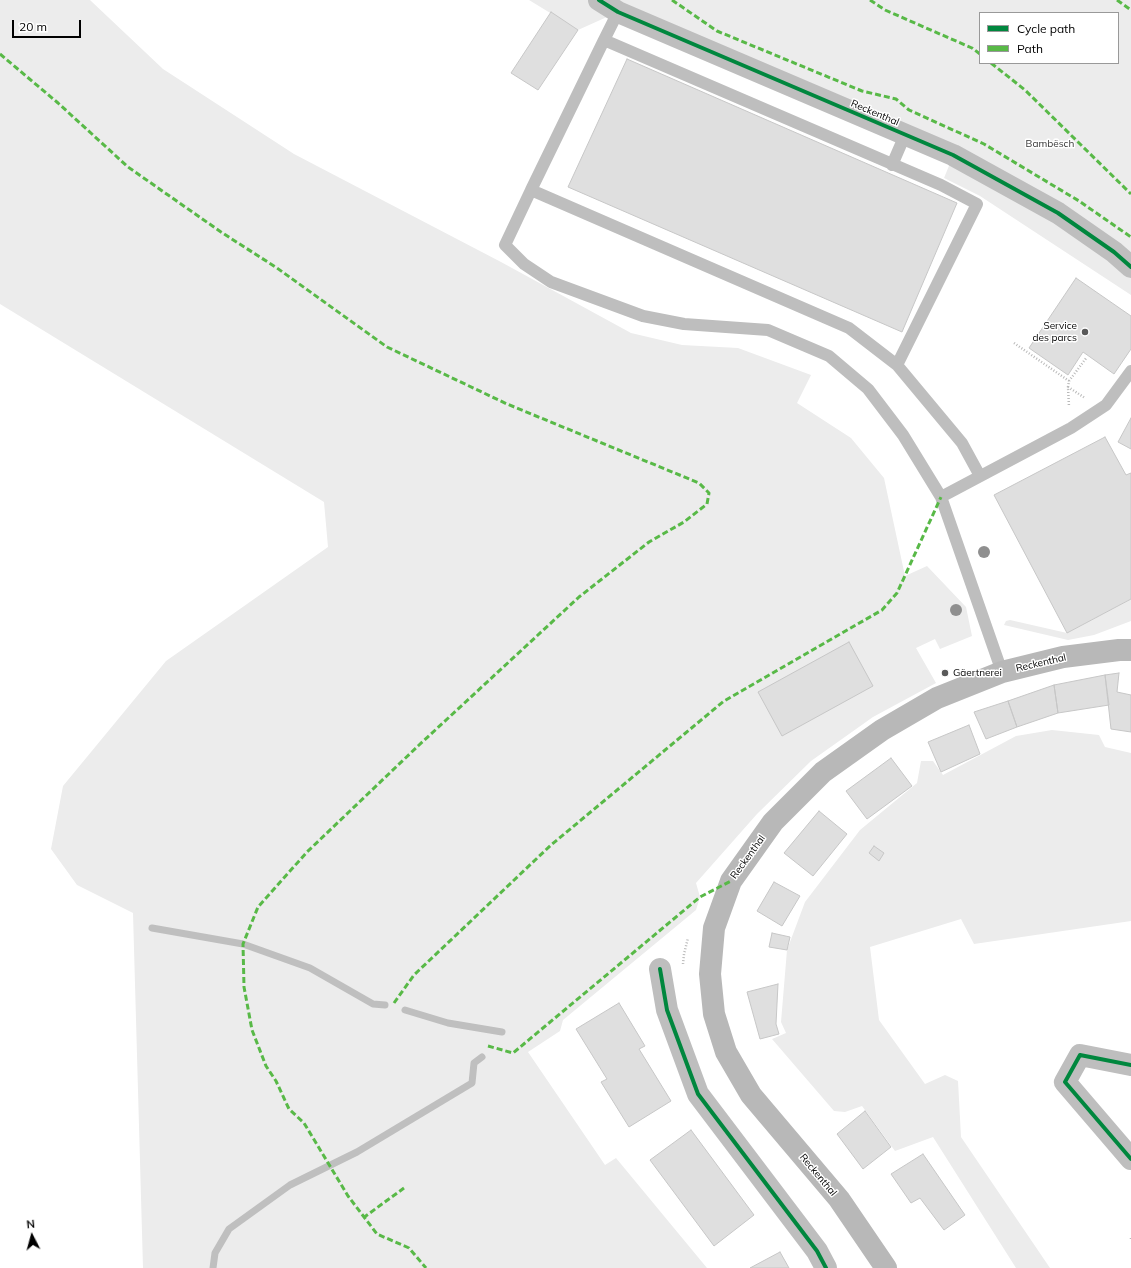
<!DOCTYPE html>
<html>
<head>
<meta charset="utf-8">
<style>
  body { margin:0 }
  #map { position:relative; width:1131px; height:1268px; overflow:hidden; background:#fff; font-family:Mulish,sans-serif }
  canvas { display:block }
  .legend { position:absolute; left:979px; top:12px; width:140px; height:52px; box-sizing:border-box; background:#fff; border:1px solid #999; margin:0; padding:5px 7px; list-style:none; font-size:12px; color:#000 }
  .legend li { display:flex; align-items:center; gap:8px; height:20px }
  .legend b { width:20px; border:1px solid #999 }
  .north { position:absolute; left:12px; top:1216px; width:40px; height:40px; -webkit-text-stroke:3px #fff; paint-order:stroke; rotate:354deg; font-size:11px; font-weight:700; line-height:16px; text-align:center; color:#000 }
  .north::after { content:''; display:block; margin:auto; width:14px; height:18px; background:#000; clip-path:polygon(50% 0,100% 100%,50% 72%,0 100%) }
  .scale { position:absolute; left:12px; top:20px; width:69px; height:18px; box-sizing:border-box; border:2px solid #000; border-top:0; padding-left:5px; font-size:12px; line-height:14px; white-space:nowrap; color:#000; -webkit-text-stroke:3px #fff; paint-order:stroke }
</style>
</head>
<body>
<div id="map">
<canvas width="1131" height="1268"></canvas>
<ul class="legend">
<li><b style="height:5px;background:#00873e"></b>Cycle path</li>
<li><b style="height:5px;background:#58b947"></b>Path</li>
</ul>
<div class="north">N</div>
<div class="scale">20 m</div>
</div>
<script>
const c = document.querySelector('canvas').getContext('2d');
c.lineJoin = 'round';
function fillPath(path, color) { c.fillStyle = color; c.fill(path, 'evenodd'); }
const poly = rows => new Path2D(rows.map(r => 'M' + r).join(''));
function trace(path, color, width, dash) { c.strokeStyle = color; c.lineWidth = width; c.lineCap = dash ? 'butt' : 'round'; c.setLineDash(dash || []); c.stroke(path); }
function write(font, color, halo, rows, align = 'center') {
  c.font = font + ' Mulish,sans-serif'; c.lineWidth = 3; c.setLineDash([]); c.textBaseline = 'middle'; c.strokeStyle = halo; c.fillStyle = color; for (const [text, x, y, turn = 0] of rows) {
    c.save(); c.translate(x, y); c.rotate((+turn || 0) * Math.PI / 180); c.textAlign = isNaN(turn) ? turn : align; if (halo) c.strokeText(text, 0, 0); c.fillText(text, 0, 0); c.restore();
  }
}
const green = poly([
  [0,0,90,0,163,69,294,154,501,262,631,333,682,345,738,348,811,375,797,403,851,438,884,478,905,576,927,566,966,607,972,636,940,649,935,639,916,648,936,683,873,717,811,761,757,814,696,883,700,897,696,910,563,1020,560,1031,528,1052,605,1165,616,1158,707,1268,143,1268,133,913,77,885,51,849,63,786,166,661,328,547,324,502,0,304],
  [529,0,1131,0,1131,295,980,196,944,178,953,156,618,12,578,30],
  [980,13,1118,13,1118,63,980,63],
  [1131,599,1131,621,1094,635,1068,640,1004,625,1006,621,1010,620,1067,633],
  [1052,730,1099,735,1105,747,1131,753,1131,921,974,944,961,919,870,947,879,1020,925,1084,945,1075,958,1081,961,1137,1050,1268,1016,1268,933,1137,895,1151,862,1106,845,1112,834,1111,772,1039,786,1033,781,1022,787,950,805,902,860,830,917,783,921,761,933,761,943,775,1016,736]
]);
const stream = poly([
  [152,928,243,944,310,968,373,1004,385,1005],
  [405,1010,448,1023,502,1032],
  [213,1268,215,1253,229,1229,290,1185,357,1152,472,1083,474,1063,482,1057]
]);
const building = poly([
  [551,12,578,30,538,90,511,73,551,12],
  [627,59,957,203,902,332,568,187,627,59],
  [1076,278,1131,316,1131,349,1114,374,1083,352,1068,375,1029,348,1076,278],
  [1131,418,1131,449,1118,442,1131,418],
  [1105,437,1126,475,1131,473,1131,599,1067,633,994,495,1105,437],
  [849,642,873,686,782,736,758,692,849,642],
  [1119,673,1117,692,1131,695,1131,732,1111,729,1105,675,1119,673],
  [1105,675,1109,705,1058,713,1054,685,1105,675],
  [1054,685,1058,713,1017,727,1008,701,1054,685],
  [1008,701,1017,727,986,739,974,712,1008,701],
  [969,725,980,754,941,772,928,742,969,725],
  [891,758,912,786,867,819,846,791,891,758],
  [819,811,847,834,813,876,784,853,819,811],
  [874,846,884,853,879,861,869,853,874,846],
  [774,882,800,896,782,926,757,911,774,882],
  [772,933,790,937,787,950,769,947,772,933],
  [778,984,776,1024,779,1034,760,1039,747,992,778,984],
  [619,1003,645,1046,639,1049,671,1101,629,1127,601,1082,607,1079,576,1029,619,1003],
  [865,1111,891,1147,863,1169,837,1134,865,1111],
  [691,1130,754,1215,714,1246,650,1160,691,1130],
  [923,1154,965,1215,944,1230,920,1198,911,1203,891,1174,923,1154],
  [780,1252,789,1268,750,1268,780,1252]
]);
const path = poly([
  [1014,343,1069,381,1068,387,1069,407],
  [1069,381,1087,357],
  [1068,387,1085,398],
  [683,964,684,954,688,938],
  [1131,1238,1131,1240]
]);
const service = poly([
  [604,40,618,12],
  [892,165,905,135],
  [531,190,604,40,941,185,977,204,897,365],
  [941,497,903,435,868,389,829,356,768,330,684,324,643,316,551,282,524,264,505,245,531,190,849,328,897,365,962,443,980,476],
  [1002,672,941,497,1071,428,1106,405,1131,371]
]);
const minor = poly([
  [599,0,618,12,953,155,1058,213,1114,252,1131,267],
  [660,969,667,1010,698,1094,817,1251,826,1268],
  [1131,1065,1080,1055,1065,1082,1131,1159]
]);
const secondary = poly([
  [886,1268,839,1199,751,1095,726,1052,714,1014,710,974,714,928,731,881,773,822,823,772,882,730,937,698,1002,672,1063,657,1119,650,1131,650]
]);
const quiet = poly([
  [672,0,717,31,862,91,896,99,909,110,984,144,1079,201,1131,237],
  [870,0,885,10,972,48,980,54],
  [1117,0,1131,10],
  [0,54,58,103,128,167,221,232,277,268,387,347,507,404,699,483,709,493,707,504,684,522,649,542,579,597,418,746,307,852,258,907,243,944,244,987,252,1030,266,1066,276,1081,289,1109,304,1123,348,1196,377,1234,409,1248,426,1268],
  [991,63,1025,90,1131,194],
  [394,1003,414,975,551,845,724,701,882,610,897,593,941,497],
  [488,1046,513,1053,700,897,731,881],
  [363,1218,404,1188]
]);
const cycleway = poly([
  [599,0,618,12,953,155,1058,213,1114,252,1131,267],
  [660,969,667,1010,698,1094,817,1251,826,1268],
  [1131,1065,1080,1055,1065,1082,1131,1159]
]);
const trees = [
  [984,552],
  [956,610]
];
const markers = [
  [1085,332,4,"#595959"],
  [945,673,4,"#595959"]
];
const streetNames = [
  ["Reckenthal",875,113,23],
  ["Reckenthal",1041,663,-13],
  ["Reckenthal",748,857,-54],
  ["Reckenthal",818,1175,50]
];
const parkNames = [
  ["Bambësch",1050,144]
];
const poiNames = [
  ["Service",1077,326],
  ["des parcs",1077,338],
  ["Gäertnerei",953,673,"left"]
];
fillPath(green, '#ececec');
trace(stream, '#bfbfbf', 7);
fillPath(building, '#dfdfdf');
trace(building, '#c7c7c7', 1);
trace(path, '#b9b9b9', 2.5, [1, 2]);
trace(service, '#bebebe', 12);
trace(minor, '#bebebe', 22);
trace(secondary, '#b8b8b8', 22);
trace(quiet, '#58b947', 3, [6, 3]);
trace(cycleway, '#00873e', 4);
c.fillStyle = '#8f8f8f';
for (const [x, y] of trees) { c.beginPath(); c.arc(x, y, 6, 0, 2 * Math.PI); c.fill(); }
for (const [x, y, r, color] of markers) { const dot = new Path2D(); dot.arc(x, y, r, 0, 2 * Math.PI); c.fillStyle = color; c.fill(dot); trace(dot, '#fff', 1.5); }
write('10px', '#000', '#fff', streetNames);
write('10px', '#333', '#fff', parkNames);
write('10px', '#000', '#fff', poiNames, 'right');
</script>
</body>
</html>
